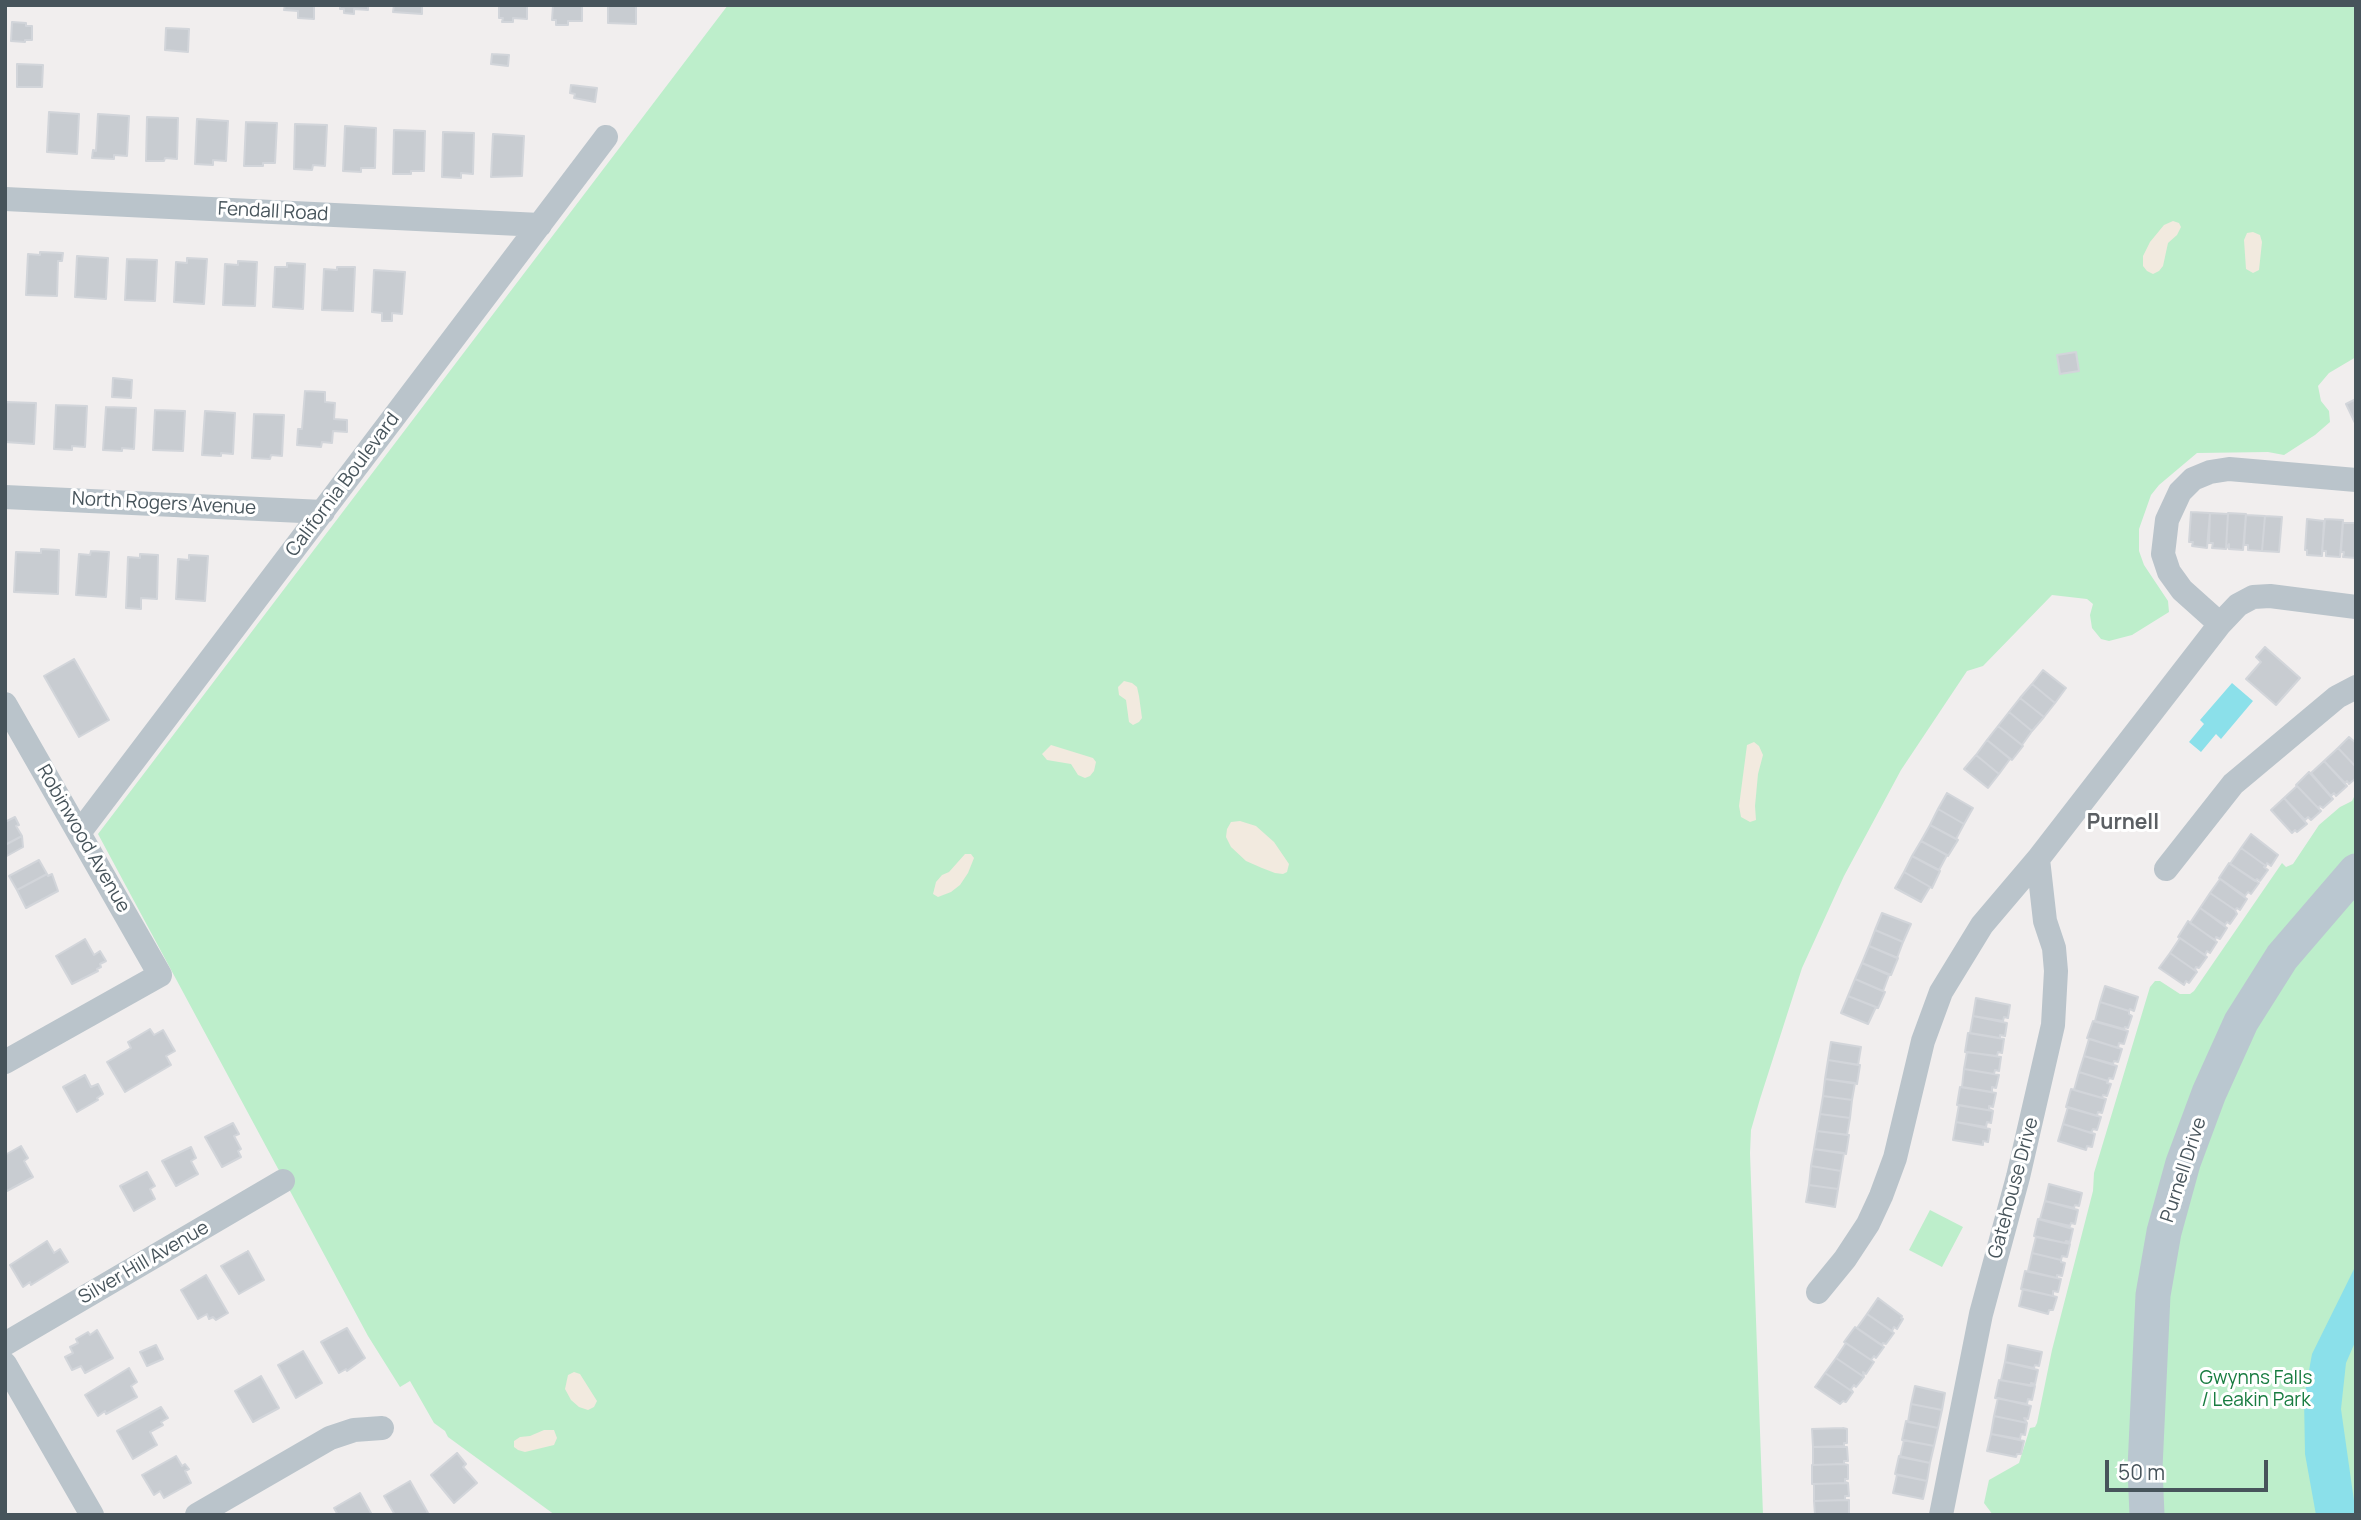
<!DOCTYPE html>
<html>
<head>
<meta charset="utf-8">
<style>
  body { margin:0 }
  #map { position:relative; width:2361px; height:1520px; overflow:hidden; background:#f1eeee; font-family:Manrope,sans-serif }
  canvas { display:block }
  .frame { position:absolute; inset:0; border:7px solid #47545b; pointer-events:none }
  .scale { position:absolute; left:2105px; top:1460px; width:163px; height:32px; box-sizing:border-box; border:4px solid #47545b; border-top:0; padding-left:9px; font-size:21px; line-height:24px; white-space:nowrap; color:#47545b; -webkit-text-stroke:5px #fff; paint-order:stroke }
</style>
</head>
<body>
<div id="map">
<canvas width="2361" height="1520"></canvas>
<div class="frame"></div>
<div class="scale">50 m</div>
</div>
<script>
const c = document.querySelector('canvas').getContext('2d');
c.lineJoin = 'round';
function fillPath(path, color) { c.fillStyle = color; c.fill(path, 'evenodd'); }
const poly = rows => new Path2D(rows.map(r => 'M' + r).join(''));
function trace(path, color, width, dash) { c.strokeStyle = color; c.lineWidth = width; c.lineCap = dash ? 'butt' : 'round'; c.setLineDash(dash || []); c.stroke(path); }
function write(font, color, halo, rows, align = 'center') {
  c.font = font + ' Manrope,sans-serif'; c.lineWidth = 6; c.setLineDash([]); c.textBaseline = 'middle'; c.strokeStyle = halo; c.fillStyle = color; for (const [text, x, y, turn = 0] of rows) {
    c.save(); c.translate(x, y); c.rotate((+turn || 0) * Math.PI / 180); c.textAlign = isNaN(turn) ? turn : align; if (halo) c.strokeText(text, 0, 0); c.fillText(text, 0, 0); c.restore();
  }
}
const green = poly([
  [728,5,2356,5,2356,357,2329,373,2318,386,2321,401,2329,411,2330,422,2315,435,2284,455,2268,452,2197,453,2159,485,2151,495,2139,529,2139,551,2144,565,2168,601,2169,612,2132,635,2109,641,2101,639,2092,628,2090,615,2093,604,2087,599,2052,595,1983,666,1967,671,1901,770,1844,876,1802,968,1760,1099,1751,1130,1750,1153,1763,1515,555,1515,448,1437,445,1431,434,1423,410,1381,400,1387,368,1336,98,834],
  [2356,793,2356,856,2195,1098,2135,1515,1993,1515,1984,1503,1989,1480,2019,1463,2030,1428,2035,1427,2037,1423,2052,1350,2093,1191,2094,1173,2150,987,2155,981,2160,981,2180,994,2190,994,2194,991,2282,863,2286,867,2293,864,2319,825,2340,807,2352,801],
  [2356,882,2356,1515,2156,1515,2175,1217,2252,1023],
  [1930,1210,1963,1227,1942,1267,1909,1250]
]);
const sand = poly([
  [2173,221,2179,223,2181,227,2177,235,2168,243,2163,266,2159,271,2153,274,2147,271,2143,266,2143,256,2150,242,2164,225],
  [2253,232,2260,235,2262,242,2259,270,2253,273,2246,269,2244,240,2247,233],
  [1124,681,1132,683,1137,687,1139,696,1142,718,1139,722,1133,725,1129,722,1126,700,1119,695,1118,687],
  [1754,742,1759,746,1763,755,1758,774,1755,806,1756,820,1750,822,1741,817,1739,806,1747,745],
  [1051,745,1093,758,1096,762,1094,771,1090,776,1085,778,1078,775,1071,764,1047,760,1042,754],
  [1240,821,1256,826,1274,842,1289,864,1287,872,1283,874,1275,873,1262,868,1246,861,1231,847,1226,837,1227,829,1231,822],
  [965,854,971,854,974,858,968,873,960,885,951,892,938,897,933,894,936,882,942,875,949,872],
  [574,1372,580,1374,597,1401,594,1407,588,1410,579,1407,571,1400,565,1389,568,1375],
  [544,1430,554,1430,557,1438,554,1445,525,1452,518,1450,514,1447,514,1441,520,1437,530,1436]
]);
const water = poly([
  [2232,683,2253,701,2221,739,2216,734,2201,752,2189,742,2204,724,2200,720],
  [2356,1265,2356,1340,2346,1363,2341,1409,2356,1515,2316,1515,2305,1454,2304,1398,2312,1354]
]);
const building = poly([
  [285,5,314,5,314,19,298,18,298,11,284,10,285,5],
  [340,5,368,5,368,10,354,9,354,14,344,13,344,9,340,9,340,5],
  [394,5,422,5,422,14,393,12,394,5],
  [499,5,527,5,527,19,513,18,513,22,502,22,503,18,499,18,499,5],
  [553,5,582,5,582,21,568,21,568,25,556,25,556,20,552,20,553,5],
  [608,5,636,5,636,24,608,23,608,5],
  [12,22,26,23,26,26,32,26,32,40,25,40,25,42,11,41,12,22],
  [166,28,189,29,188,52,165,50,166,28],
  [492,54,509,55,508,66,491,64,492,54],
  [17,64,43,65,42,87,17,87,17,64],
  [571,85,597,88,595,102,574,98,575,94,570,93,571,85],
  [49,112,79,114,77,154,47,152,49,112],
  [98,114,129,116,127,156,114,155,114,159,92,158,93,150,96,151,98,114],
  [147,117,178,118,177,159,165,158,164,161,146,161,147,117],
  [197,119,228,121,226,161,213,160,213,165,195,164,197,119],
  [246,122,277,123,275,163,263,163,263,166,244,166,246,122],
  [295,124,327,125,325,166,313,165,312,170,294,169,295,124],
  [345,126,376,128,375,168,361,168,361,172,343,171,345,126],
  [394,130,425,131,424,171,411,171,411,174,393,174,394,130],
  [443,132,474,133,473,174,461,173,461,178,442,177,443,132],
  [493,134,524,136,522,176,491,177,493,134],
  [40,252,63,253,62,261,58,261,57,296,26,295,28,254,40,255,40,252],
  [77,256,108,258,106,299,75,297,77,256],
  [187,258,207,259,204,304,174,302,176,262,187,263,187,258],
  [127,259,157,260,155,301,125,300,127,259],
  [238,261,257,262,255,306,223,305,225,264,238,265,238,261],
  [287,263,305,264,303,309,273,307,275,267,287,267,287,263],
  [337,267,355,267,353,311,322,310,324,269,337,270,337,267],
  [374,270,405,272,402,314,392,313,392,321,382,321,382,313,372,312,374,270],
  [2076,352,2079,371,2060,374,2057,355,2076,352],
  [113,378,132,380,131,398,112,397,113,378],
  [305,391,325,392,325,402,335,403,334,419,347,420,347,432,333,431,332,443,322,442,321,447,297,445,298,429,302,429,305,391],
  [2356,399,2356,425,2346,404,2356,399],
  [6,402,36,403,34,444,5,442,6,402],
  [56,405,87,406,85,447,72,446,72,450,54,449,56,405],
  [106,407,136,408,134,449,122,448,122,451,103,450,106,407],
  [155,410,185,411,183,451,153,450,155,410],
  [205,411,235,413,233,454,221,453,221,456,202,455,205,411],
  [254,414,284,415,282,456,271,455,270,459,252,458,254,414],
  [2191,512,2210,513,2207,548,2192,546,2193,542,2189,542,2191,512],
  [2210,513,2228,514,2226,549,2212,548,2213,543,2209,543,2210,513],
  [2228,513,2246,514,2243,550,2229,549,2229,544,2226,549,2228,513],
  [2246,515,2265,516,2262,551,2248,550,2248,545,2244,545,2246,515],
  [2265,516,2282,517,2279,552,2262,551,2265,516],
  [2307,519,2324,521,2322,556,2307,555,2307,550,2305,550,2307,519],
  [2325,519,2343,520,2340,557,2326,556,2326,551,2322,551,2325,519],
  [2343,523,2356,523,2356,558,2343,557,2344,552,2341,552,2343,523],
  [41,549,59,550,58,594,14,592,16,552,41,553,41,549],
  [91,551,109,552,106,597,76,595,79,554,90,555,91,551],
  [140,554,158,555,157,599,141,598,141,609,126,608,128,557,140,558,140,554],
  [189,555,208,556,205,601,176,599,178,559,189,560,189,555],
  [2265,647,2300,678,2276,705,2246,679,2261,662,2256,657,2265,647],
  [74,659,109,720,79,737,44,676,74,659],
  [2043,670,2066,688,2055,703,2032,684,2043,670],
  [2032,684,2055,703,2044,717,2020,698,2032,684],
  [2020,698,2044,717,2032,731,2009,712,2020,698],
  [2009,712,2032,731,2022,745,1998,726,2009,712],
  [1998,726,2023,746,2012,760,1987,740,1998,726],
  [2349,737,2356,743,2356,767,2338,748,2349,737],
  [1987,740,2010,759,1999,774,1976,755,1987,740],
  [2338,748,2356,767,2356,778,2349,784,2347,781,2345,783,2324,761,2338,748],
  [1976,755,1999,774,1988,788,1964,769,1976,755],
  [2324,761,2347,786,2336,796,2334,793,2331,796,2311,773,2324,761],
  [2309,772,2333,799,2323,808,2320,806,2318,808,2321,811,2296,785,2309,772],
  [2297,786,2321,811,2311,820,2308,817,2305,820,2284,798,2297,786],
  [1947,793,1973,808,1964,824,1938,809,1947,793],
  [2284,798,2307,824,2297,832,2295,830,2292,833,2271,810,2284,798],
  [1938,809,1964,824,1956,839,1930,825,1938,809],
  [15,817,19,825,16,826,22,836,5,845,5,822,15,817],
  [1930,825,1958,840,1948,856,1921,841,1930,825],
  [2251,834,2278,855,2271,866,2267,863,2266,866,2241,848,2251,834],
  [22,836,23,847,5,857,5,845,22,836],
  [1921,841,1947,855,1939,870,1912,856,1921,841],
  [2241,848,2266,866,2264,867,2268,870,2260,881,2257,879,2255,881,2230,864,2241,848],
  [1912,856,1940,871,1932,888,1904,872,1912,856],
  [39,860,47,874,17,890,9,876,39,860],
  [2229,863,2259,883,2251,894,2248,892,2245,896,2219,878,2229,863],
  [1904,872,1930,887,1921,902,1895,888,1904,872],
  [47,874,48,876,52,874,58,891,26,908,17,890,47,874],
  [2220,879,2247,899,2240,910,2237,908,2235,910,2210,893,2220,879],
  [2210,893,2235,910,2237,914,2230,924,2227,922,2225,925,2200,908,2210,893],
  [2200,908,2227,928,2220,939,2216,937,2215,940,2190,923,2200,908],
  [1882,913,1911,924,1903,942,1875,930,1882,913],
  [2188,921,2217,942,2210,953,2207,951,2205,955,2178,937,2188,921],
  [1875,930,1903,942,1897,958,1869,946,1875,930],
  [2180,938,2207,957,2199,968,2196,967,2195,969,2197,972,2170,953,2180,938],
  [85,939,94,955,100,951,106,961,100,964,101,967,97,969,98,971,72,984,56,956,85,939],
  [1869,946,1898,958,1891,975,1862,963,1869,946],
  [2170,953,2197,972,2189,983,2186,981,2184,985,2159,968,2170,953],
  [1862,963,1889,975,1883,991,1855,979,1862,963],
  [1855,979,1885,992,1878,1008,1848,996,1855,979],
  [2105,986,2138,997,2134,1011,2130,1009,2129,1011,2100,1002,2105,986],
  [1848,996,1876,1007,1868,1024,1841,1013,1848,996],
  [1976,998,2010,1005,2008,1018,2004,1017,2003,1021,1973,1016,1976,998],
  [2100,1002,2129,1011,2129,1014,2132,1016,2128,1028,2125,1027,2124,1029,2095,1021,2100,1002],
  [1973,1016,2007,1023,2005,1036,2000,1035,2000,1038,1970,1033,1973,1016],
  [2093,1021,2128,1031,2124,1044,2119,1043,2118,1048,2087,1038,2093,1021],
  [150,1029,154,1035,163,1030,175,1051,166,1056,171,1065,125,1092,107,1062,131,1048,128,1042,150,1029],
  [1968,1033,2004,1039,2002,1053,1998,1052,1997,1056,1965,1052,1968,1033],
  [2089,1039,2122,1049,2118,1062,2114,1061,2113,1064,2084,1056,2089,1039],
  [1831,1042,1861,1047,1858,1065,1828,1060,1831,1042],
  [1967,1052,2001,1057,1999,1071,1995,1070,1994,1074,1964,1069,1967,1052],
  [2084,1056,2117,1066,2113,1079,2109,1078,2108,1081,2079,1072,2084,1056],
  [1828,1060,1860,1065,1857,1084,1825,1079,1828,1060],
  [1964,1069,1999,1075,1996,1088,1992,1087,1992,1092,1962,1087,1964,1069],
  [2079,1072,2108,1081,2107,1083,2111,1084,2107,1096,2103,1095,2102,1098,2074,1090,2079,1072],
  [85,1075,91,1087,98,1084,103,1094,97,1098,98,1100,77,1112,63,1087,85,1075],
  [1825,1079,1855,1083,1852,1100,1823,1096,1825,1079],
  [1960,1087,1996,1093,1993,1107,1989,1106,1989,1109,1993,1111,1957,1105,1960,1087],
  [2071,1089,2106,1099,2102,1113,2098,1112,2097,1116,2066,1107,2071,1089],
  [1823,1096,1852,1100,1850,1118,1820,1114,1823,1096],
  [1959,1105,1993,1111,1991,1123,1987,1122,1986,1127,1956,1122,1959,1105],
  [2068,1107,2101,1117,2097,1130,2093,1129,2091,1133,2063,1124,2068,1107],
  [1820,1114,1850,1118,1847,1135,1817,1131,1820,1114],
  [1956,1122,1990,1129,1988,1142,1983,1141,1983,1145,1953,1140,1956,1122],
  [233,1123,239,1134,234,1136,241,1149,238,1151,241,1157,222,1167,205,1137,233,1123],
  [2063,1124,2095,1134,2092,1147,2087,1146,2086,1150,2058,1141,2063,1124],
  [1817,1131,1849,1135,1846,1154,1814,1149,1817,1131],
  [21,1146,28,1158,24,1161,33,1177,5,1192,5,1155,21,1146],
  [191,1147,196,1158,191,1161,198,1174,176,1186,162,1161,191,1147],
  [1814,1149,1844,1153,1841,1171,1811,1166,1814,1149],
  [1811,1166,1841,1171,1838,1189,1809,1185,1811,1166],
  [147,1172,155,1186,150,1189,155,1199,134,1211,120,1186,147,1172],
  [2049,1184,2082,1193,2079,1206,2075,1205,2074,1208,2045,1201,2049,1184],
  [1809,1185,1838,1189,1835,1207,1806,1202,1809,1185],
  [2045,1201,2078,1210,2075,1224,2071,1223,2070,1226,2040,1219,2045,1201],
  [2038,1219,2073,1229,2070,1242,2066,1241,2065,1243,2034,1236,2038,1219],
  [2036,1237,2070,1244,2067,1257,2062,1256,2061,1260,2032,1253,2036,1237],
  [47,1241,54,1253,60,1249,68,1262,31,1285,30,1282,23,1287,10,1265,47,1241],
  [248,1251,264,1280,239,1294,221,1266,248,1251],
  [2032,1253,2061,1260,2061,1262,2065,1263,2062,1276,2057,1275,2057,1278,2028,1271,2032,1253],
  [2025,1271,2061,1279,2058,1292,2053,1291,2053,1296,2021,1289,2025,1271],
  [206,1275,228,1313,216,1320,213,1317,209,1319,207,1314,198,1319,181,1290,206,1275],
  [2023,1289,2057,1297,2053,1310,2049,1310,2048,1314,2019,1306,2023,1289],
  [1878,1298,1902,1316,1901,1318,1903,1319,1897,1329,1894,1327,1892,1331,1867,1314,1878,1298],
  [1867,1314,1894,1333,1886,1344,1883,1343,1882,1345,1857,1328,1867,1314],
  [1855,1327,1884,1347,1876,1358,1874,1356,1871,1360,1844,1342,1855,1327],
  [347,1328,365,1358,347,1371,346,1369,339,1373,321,1342,347,1328],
  [97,1330,113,1358,85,1373,81,1366,72,1370,65,1357,73,1353,70,1347,78,1343,76,1339,88,1332,90,1335,97,1330],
  [1846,1343,1874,1362,1866,1374,1863,1372,1864,1377,1836,1358,1846,1343],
  [156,1345,163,1359,147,1366,140,1352,156,1345],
  [2008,1345,2042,1352,2039,1366,2035,1365,2034,1368,2005,1362,2008,1345],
  [303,1351,322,1383,296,1398,278,1365,303,1351],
  [1836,1358,1864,1377,1856,1387,1854,1385,1851,1389,1853,1392,1825,1373,1836,1358],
  [2005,1362,2038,1370,2035,1384,2031,1383,2031,1386,2001,1380,2005,1362],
  [129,1368,137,1382,131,1386,137,1397,106,1414,105,1411,98,1416,85,1395,129,1368],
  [1825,1373,1853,1392,1846,1402,1843,1401,1840,1404,1815,1387,1825,1373],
  [261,1376,279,1408,253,1422,235,1391,261,1376],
  [1999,1380,2035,1386,2032,1400,2028,1399,2027,1404,1995,1398,1999,1380],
  [1915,1386,1945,1393,1942,1410,1911,1404,1915,1386],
  [1998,1398,2031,1406,2028,1419,2024,1418,2027,1423,1994,1416,1998,1398],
  [1911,1404,1942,1410,1938,1428,1908,1422,1911,1404],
  [161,1407,168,1418,161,1422,163,1425,150,1432,157,1445,133,1459,117,1431,161,1407],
  [1994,1416,2027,1423,2025,1435,2021,1434,2020,1439,1991,1434,1994,1416],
  [1906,1421,1938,1428,1934,1446,1902,1440,1906,1421],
  [1843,1428,1847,1429,1847,1443,1844,1443,1844,1446,1813,1447,1812,1429,1843,1428],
  [1991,1434,2024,1441,2021,1454,2017,1454,2016,1457,1987,1451,1991,1434],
  [1904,1440,1934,1446,1930,1463,1900,1457,1904,1440],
  [1813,1447,1847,1447,1848,1461,1844,1461,1844,1464,1813,1465,1813,1447],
  [457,1453,466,1464,463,1467,477,1483,454,1503,431,1475,457,1453],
  [176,1456,182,1466,185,1464,189,1469,185,1471,191,1483,164,1498,160,1491,154,1495,142,1475,176,1456],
  [1899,1456,1930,1463,1927,1481,1895,1474,1899,1456],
  [1844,1464,1848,1465,1848,1479,1845,1479,1845,1482,1848,1483,1812,1484,1812,1465,1844,1464],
  [1897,1475,1927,1481,1923,1499,1893,1493,1897,1475],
  [410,1481,428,1513,424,1515,395,1515,384,1496,410,1481],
  [1848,1483,1849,1496,1845,1496,1845,1500,1814,1501,1814,1484,1848,1483],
  [360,1493,372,1515,338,1515,334,1508,360,1493],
  [1849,1500,1849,1514,1815,1515,1814,1501,1849,1500]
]);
const street = poly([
  [5,199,540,225],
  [5,497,323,512],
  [2220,624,2182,590,2169,572,2163,554,2167,520,2180,492,2193,479,2210,472,2229,469,2356,480],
  [5,704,160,975,5,1062],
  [79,833,606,137],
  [2166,869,2233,784,2337,697,2356,687],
  [1818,1292,1845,1259,1868,1224,1881,1196,1895,1158,1923,1041,1941,992,1982,925,2038,859],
  [5,1344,283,1181],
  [5,1364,92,1515],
  [197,1515,330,1438,354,1430,382,1428],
  [1941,1515,1981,1314,2018,1177,2053,1025,2056,971,2054,948,2045,921,2038,859,2220,624,2238,605,2253,597,2270,596,2356,607]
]);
const secondary = poly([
  [2147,1515,2145,1468,2153,1295,2164,1232,2183,1163,2209,1093,2241,1022,2282,957,2356,871]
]);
const streetNames = [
  ["Fendall Road",273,212,3],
  ["California Boulevard",343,485,-53],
  ["North Rogers Avenue",164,504,3],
  ["Robinwood Avenue",83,839,60],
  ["Purnell Drive",2184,1170,-72],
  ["Gatehouse Drive",2014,1188,-75],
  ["Silver Hill Avenue",144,1263,-30]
];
const parkNames = [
  ["Gwynns Falls",2256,1379],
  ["/ Leakin Park",2256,1401]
];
const neighbourhoodNames = [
  ["Purnell",2123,823]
];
fillPath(green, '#bdeecb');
fillPath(sand, '#f2eadf');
fillPath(water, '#8be0ea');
fillPath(building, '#c8ccd1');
trace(building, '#d2d5da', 2);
trace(street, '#bac4cb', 24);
trace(secondary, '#bac7d0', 35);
write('19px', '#47545b', '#fff', streetNames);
write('19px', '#187c40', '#fff', parkNames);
write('bold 21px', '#5b5f63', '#fff', neighbourhoodNames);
</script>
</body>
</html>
